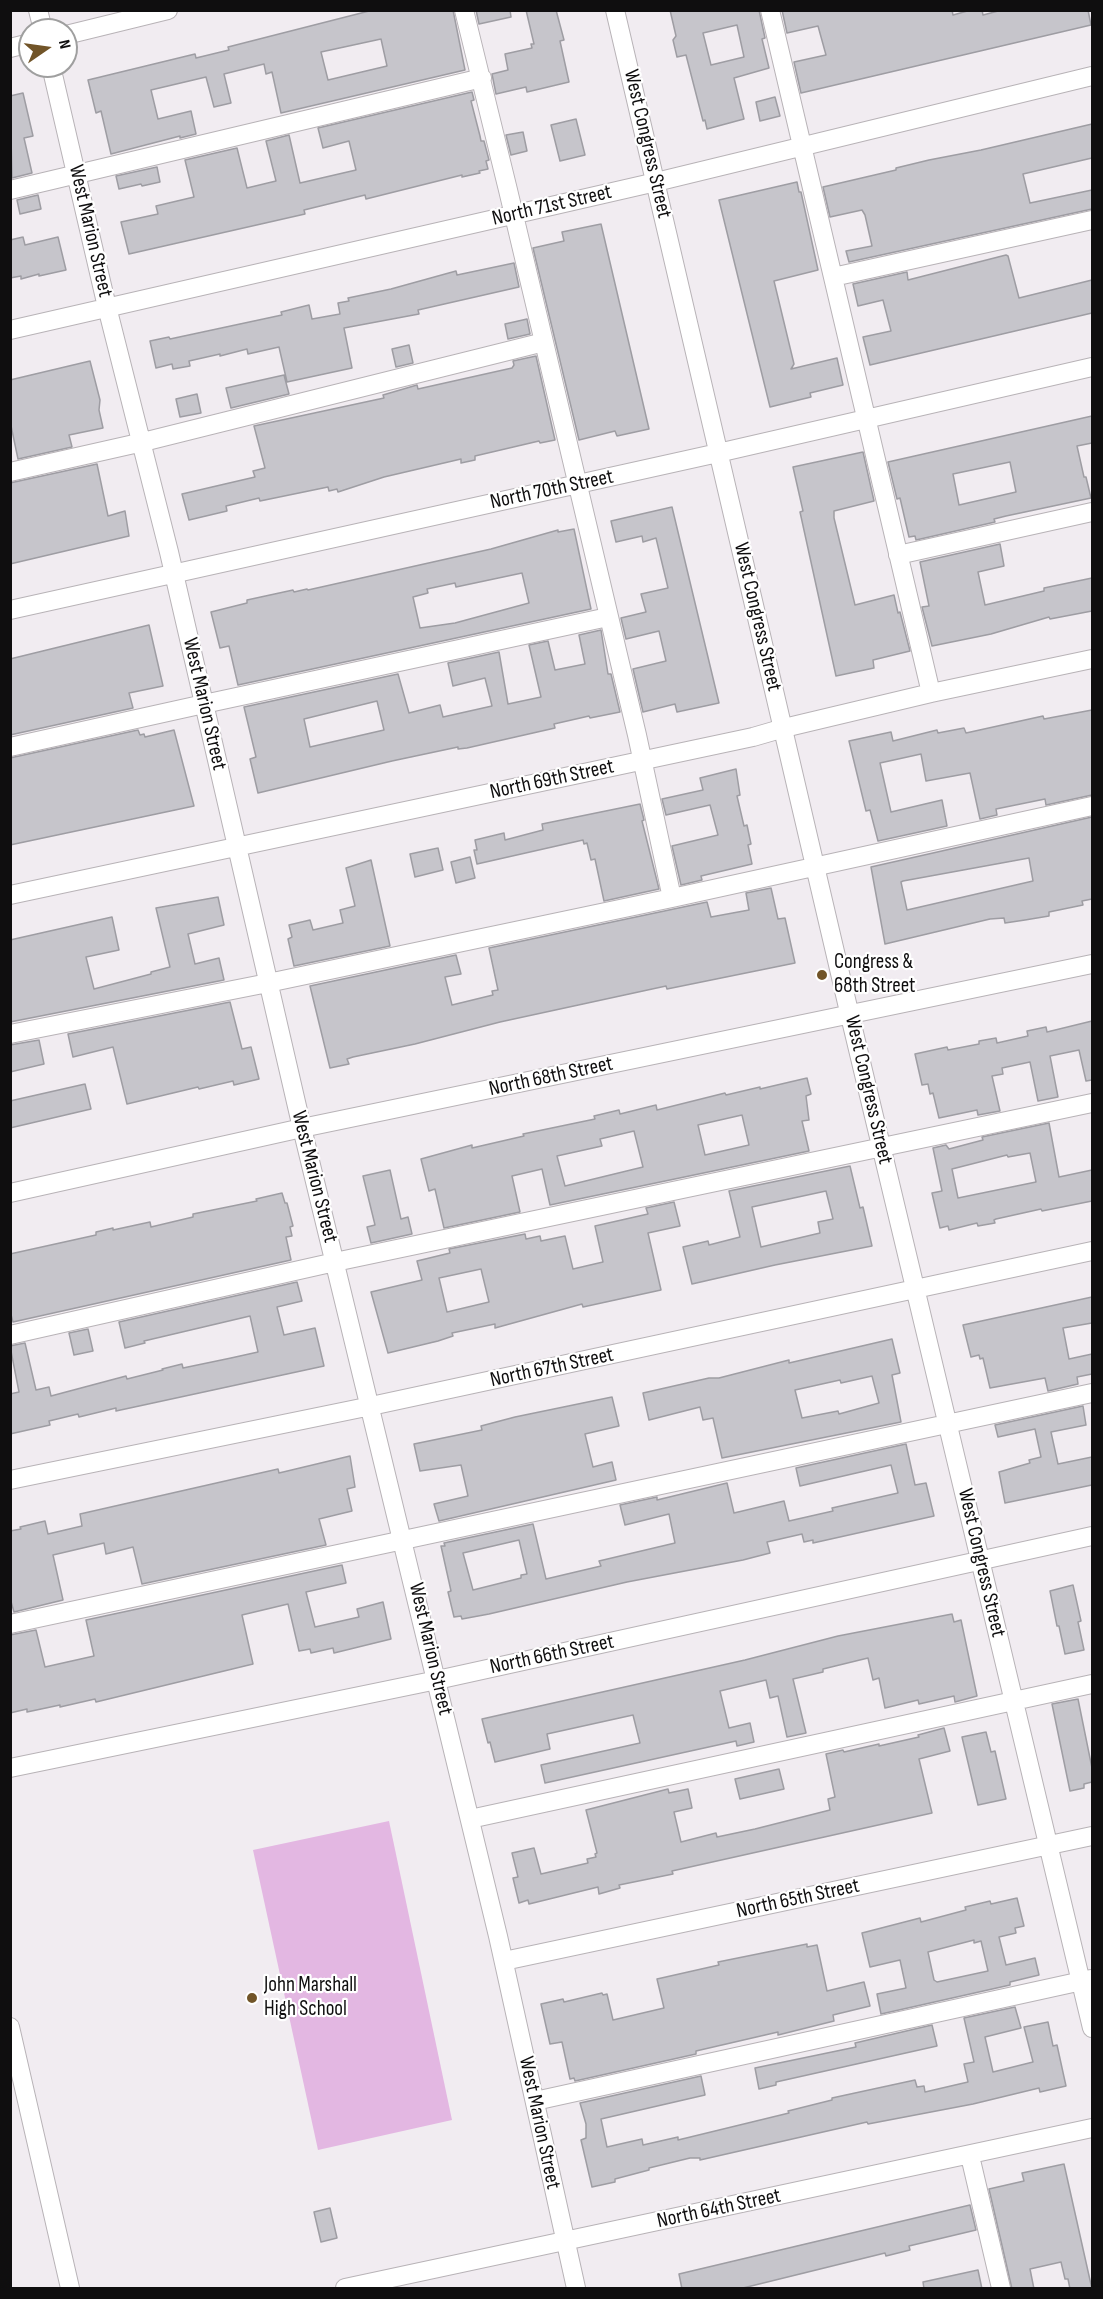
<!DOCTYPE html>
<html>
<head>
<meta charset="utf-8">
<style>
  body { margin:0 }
  #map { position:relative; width:1103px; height:2299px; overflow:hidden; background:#f1ecf1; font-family:"Sofia Sans Condensed",sans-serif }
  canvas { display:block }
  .frame { position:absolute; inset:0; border:12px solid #0f0e0f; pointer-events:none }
  .north { position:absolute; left:18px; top:18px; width:60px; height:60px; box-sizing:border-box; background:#fff; border:2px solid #9f9f9f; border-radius:50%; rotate:77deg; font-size:16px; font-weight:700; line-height:24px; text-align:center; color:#0f0e0f }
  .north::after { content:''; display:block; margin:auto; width:21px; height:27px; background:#715428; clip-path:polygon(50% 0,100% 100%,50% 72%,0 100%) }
</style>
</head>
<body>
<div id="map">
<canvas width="1103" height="2299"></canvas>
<div class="frame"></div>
<div class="north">N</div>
</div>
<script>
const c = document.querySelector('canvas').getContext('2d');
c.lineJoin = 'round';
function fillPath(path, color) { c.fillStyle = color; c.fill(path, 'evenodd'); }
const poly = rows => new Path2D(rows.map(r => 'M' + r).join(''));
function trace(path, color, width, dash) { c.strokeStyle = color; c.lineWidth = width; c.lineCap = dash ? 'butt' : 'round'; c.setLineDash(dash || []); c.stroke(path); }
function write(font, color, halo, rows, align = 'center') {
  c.font = font + ' "Sofia Sans Condensed",sans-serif'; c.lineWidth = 4.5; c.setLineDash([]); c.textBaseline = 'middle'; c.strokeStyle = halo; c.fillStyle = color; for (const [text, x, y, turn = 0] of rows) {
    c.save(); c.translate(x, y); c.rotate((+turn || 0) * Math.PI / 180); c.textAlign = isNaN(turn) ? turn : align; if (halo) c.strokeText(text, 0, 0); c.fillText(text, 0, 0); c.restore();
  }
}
const green = poly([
  [389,1821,452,2120,318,2150,253,1850]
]);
const building = poly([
  [373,10,453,10,465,70,281,113,272,72,266,74,264,64,224,74,231,103,214,107,206,77,151,90,158,119,191,111,196,134,180,138,180,136,111,154,101,111,96,113,88,80,195,54,196,58,229,50,228,47,373,10],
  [381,39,387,66,328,80,321,52,381,39],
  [476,10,510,10,511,17,479,24,476,10],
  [526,10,556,10,564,40,560,41,569,82,527,92,526,87,496,94,492,74,508,70,505,54,532,48,531,44,534,44,526,10],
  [670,10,759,10,765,38,762,39,769,68,734,78,744,119,707,129,705,120,703,121,686,55,677,57,673,40,676,36,670,10],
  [737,25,744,57,711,65,703,33,737,25],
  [782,10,952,10,953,15,971,10,982,10,983,15,1002,10,1088,10,1091,25,801,93,794,62,826,55,818,26,787,33,782,10],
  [472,92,474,100,471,101,480,136,481,141,484,141,489,160,486,161,488,169,479,171,480,173,462,177,462,175,366,199,365,195,304,210,305,214,129,254,121,222,158,214,156,206,194,197,185,160,237,148,247,188,276,181,266,141,289,135,300,183,356,170,349,141,323,148,318,128,472,92],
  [23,93,33,136,24,138,32,173,12,178,10,96,23,93],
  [775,97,780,116,760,121,756,102,775,97],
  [576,119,585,155,560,161,551,125,576,119],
  [1092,124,1092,158,1023,174,1030,203,1092,190,1092,209,849,262,846,251,872,246,865,215,862,210,830,217,823,187,896,170,896,168,929,160,981,150,1092,124],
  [523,132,527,151,511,155,506,135,523,132],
  [157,167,160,182,142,186,141,184,119,189,116,176,157,167],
  [797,182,799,192,801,192,818,270,774,281,794,364,791,369,837,358,843,385,810,393,811,397,770,407,719,200,797,182],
  [38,195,41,209,20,214,17,200,38,195],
  [601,224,649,429,617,436,615,431,579,440,533,248,564,241,562,232,601,224],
  [23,237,25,245,58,237,66,270,39,276,39,274,21,279,21,276,10,278,10,240,23,237],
  [1006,255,1008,256,1019,298,1092,280,1092,313,870,365,863,337,891,331,883,300,858,306,853,284,907,272,908,280,1006,255],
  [514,263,519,287,418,310,419,314,344,328,352,368,287,382,279,347,248,354,247,349,220,356,220,354,189,361,190,366,173,369,172,364,156,368,150,341,169,337,170,339,282,315,281,312,309,305,312,319,340,314,338,303,349,301,348,298,391,289,456,271,457,275,514,263],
  [527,319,530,334,508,339,505,324,527,319],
  [409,345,413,363,396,367,392,349,409,345],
  [536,356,555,440,540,443,539,441,475,456,475,460,461,463,461,459,384,477,338,492,337,489,329,491,328,487,260,501,259,498,226,506,227,511,189,520,182,494,255,477,253,471,265,468,254,426,384,398,383,395,417,385,418,389,512,368,514,365,513,361,536,356],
  [90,361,100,400,99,410,103,428,69,435,72,447,18,459,10,421,10,380,90,361],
  [284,375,289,394,231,408,226,388,284,375],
  [197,394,201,413,180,417,176,399,197,394],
  [1092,416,1092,443,1077,446,1084,477,1086,477,1091,498,1006,516,994,519,995,522,916,540,915,536,909,537,900,498,897,499,888,462,1092,416],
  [1010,462,1016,492,959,505,953,474,1010,462],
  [863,452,874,501,834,511,834,518,855,605,894,595,898,613,900,612,910,651,873,660,874,668,836,676,800,512,803,511,793,467,863,452],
  [97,464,108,516,125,511,129,536,10,564,10,483,97,464],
  [672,507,719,703,677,712,675,704,643,712,633,669,666,661,659,631,626,639,621,618,646,612,641,594,668,588,656,538,643,542,642,536,616,542,611,521,672,507],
  [574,529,591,609,238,685,229,646,220,648,211,612,247,603,247,600,293,590,294,592,307,589,308,590,491,549,558,530,558,532,574,529],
  [522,573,529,603,455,623,420,628,413,597,428,593,427,589,455,583,456,587,522,573],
  [1000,544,1004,566,978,572,985,605,1044,591,1044,588,1092,578,1092,611,1050,619,1049,617,991,634,932,646,922,607,929,606,920,562,1000,544],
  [149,625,163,686,129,693,133,708,10,735,10,659,149,625],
  [601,630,608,674,611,674,620,712,590,718,589,716,554,724,555,728,467,748,458,749,458,747,392,761,258,793,250,759,256,757,244,707,398,674,409,713,440,705,443,717,492,706,485,678,453,686,448,663,499,652,508,704,541,697,529,645,548,641,555,670,585,664,579,635,601,630],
  [377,701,384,730,310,747,304,719,377,701],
  [1092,710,1092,795,1046,805,1045,799,996,809,997,815,980,819,970,773,926,781,921,754,880,763,891,812,942,800,947,826,878,841,870,810,866,811,849,741,891,732,893,741,937,730,938,733,964,728,966,733,1043,716,1044,719,1092,710],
  [138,730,140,735,144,734,145,737,174,730,194,806,10,845,10,758,138,730],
  [736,769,740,795,737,796,744,826,747,825,751,844,748,845,752,864,701,876,702,880,681,885,672,846,718,835,710,805,666,815,662,799,703,790,700,778,736,769],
  [640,804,644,820,642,821,659,889,604,901,595,859,591,860,587,843,584,844,583,840,477,864,474,850,477,850,475,840,504,833,505,840,543,830,542,824,640,804],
  [1092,817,1092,899,1082,901,1083,905,1049,912,1049,916,1025,920,1005,923,1004,918,990,919,885,944,871,867,1092,817],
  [1029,858,1033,881,907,910,901,882,903,881,1029,858],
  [438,848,443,870,415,877,410,854,438,848],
  [470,857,475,878,456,883,451,862,470,857],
  [371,860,390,946,294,966,288,939,292,937,289,925,310,920,313,930,343,923,340,910,355,906,346,868,371,860],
  [771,888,778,919,785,918,795,963,667,989,666,986,500,1022,415,1044,353,1057,347,1059,349,1064,330,1068,310,986,456,955,461,974,445,977,452,1005,493,995,492,991,498,990,489,948,707,902,711,917,749,910,746,893,771,888],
  [218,897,224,925,188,934,195,964,219,958,224,980,10,1022,10,940,112,917,119,950,86,957,94,989,151,974,151,972,170,967,156,908,218,897],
  [230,1002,242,1049,251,1047,259,1079,234,1085,233,1081,199,1089,198,1087,127,1104,113,1047,73,1057,68,1034,230,1002],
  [1092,1021,1092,1080,1086,1081,1079,1050,1050,1056,1058,1097,1038,1101,1030,1062,1002,1068,1003,1074,992,1076,1000,1111,978,1115,977,1110,939,1118,933,1093,930,1094,928,1084,922,1085,915,1054,947,1047,948,1050,979,1044,979,1041,996,1038,997,1043,1028,1036,1027,1031,1046,1027,1047,1032,1092,1021],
  [39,1040,44,1064,10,1072,10,1045,39,1040],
  [807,1078,811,1094,806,1096,809,1120,802,1121,809,1151,550,1205,542,1169,512,1176,520,1212,444,1228,435,1189,429,1191,421,1159,472,1145,472,1148,524,1136,523,1134,595,1119,594,1116,619,1110,620,1114,656,1105,657,1110,725,1093,726,1095,760,1087,760,1089,807,1078],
  [742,1115,749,1145,705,1155,698,1125,742,1115],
  [634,1131,643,1167,565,1186,557,1156,602,1146,600,1139,634,1131],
  [85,1084,91,1109,10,1128,10,1101,85,1084],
  [1049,1123,1059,1177,1092,1170,1092,1201,1042,1211,1041,1209,996,1219,994,1220,995,1223,978,1226,977,1223,949,1230,948,1226,940,1228,932,1193,942,1191,933,1148,946,1145,949,1149,983,1140,982,1137,1049,1123],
  [1030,1153,1036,1182,958,1198,952,1169,1007,1155,1008,1157,1030,1153],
  [850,1166,860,1208,863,1207,872,1246,775,1265,692,1284,683,1247,708,1241,709,1245,740,1237,729,1191,850,1166],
  [826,1191,833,1219,818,1222,820,1233,761,1247,752,1207,826,1191],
  [390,1170,401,1219,408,1217,412,1234,371,1243,367,1227,375,1225,363,1176,390,1170],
  [282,1193,285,1203,287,1203,293,1226,290,1227,292,1236,286,1237,291,1260,13,1322,10,1311,10,1254,96,1235,96,1232,113,1228,113,1230,150,1222,151,1227,193,1217,193,1214,257,1201,256,1199,282,1193],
  [674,1202,680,1226,648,1233,661,1290,583,1307,582,1304,495,1328,495,1324,452,1333,453,1336,438,1341,388,1353,371,1292,422,1280,417,1261,450,1253,449,1249,525,1234,526,1239,540,1236,541,1241,565,1236,573,1269,603,1262,595,1226,648,1214,646,1208,674,1202],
  [481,1269,489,1302,447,1312,439,1278,481,1269],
  [297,1282,302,1301,277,1307,284,1335,315,1328,324,1366,116,1411,116,1408,79,1417,78,1414,49,1421,50,1425,10,1434,10,1394,19,1392,10,1346,25,1343,36,1390,49,1387,51,1396,126,1376,127,1379,163,1370,162,1369,182,1364,183,1368,231,1358,258,1352,250,1316,144,1341,145,1343,125,1348,119,1322,297,1282],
  [1092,1297,1092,1323,1063,1328,1069,1359,1092,1354,1092,1374,1077,1377,1078,1384,1048,1391,1045,1378,990,1388,983,1358,980,1359,979,1355,971,1357,963,1325,1092,1297],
  [88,1329,93,1351,74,1355,69,1333,88,1329],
  [892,1339,900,1373,892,1375,901,1422,722,1458,713,1418,703,1420,700,1407,649,1420,643,1393,709,1378,719,1378,789,1360,789,1363,892,1339],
  [872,1376,879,1403,839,1414,838,1411,802,1418,795,1390,840,1380,841,1383,872,1376],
  [612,1397,619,1426,585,1434,593,1467,612,1462,616,1480,439,1521,434,1504,468,1496,461,1465,420,1471,414,1444,482,1430,481,1426,515,1417,612,1397],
  [1083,1406,1086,1425,1051,1432,1058,1464,1092,1457,1092,1485,1005,1503,999,1472,1030,1463,1029,1460,1041,1457,1035,1429,998,1437,995,1425,1083,1406],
  [906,1444,915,1485,926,1483,934,1516,813,1543,813,1540,804,1542,802,1534,767,1542,770,1553,743,1560,627,1582,489,1614,462,1619,461,1616,454,1617,448,1592,451,1591,441,1546,445,1546,444,1543,533,1524,546,1579,601,1566,599,1561,675,1543,669,1514,625,1525,620,1505,657,1497,657,1500,727,1483,734,1513,784,1501,789,1521,833,1511,832,1508,898,1493,891,1465,800,1486,796,1468,906,1444],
  [519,1540,527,1574,521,1575,521,1578,473,1590,463,1553,519,1540],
  [350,1456,355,1487,347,1489,352,1511,319,1519,326,1545,142,1584,133,1547,106,1554,104,1543,53,1555,63,1600,14,1612,10,1598,10,1531,21,1529,20,1527,45,1521,48,1534,82,1526,80,1514,278,1469,279,1473,350,1456],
  [342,1565,346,1583,306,1592,315,1627,359,1617,357,1609,383,1602,391,1639,334,1653,333,1648,311,1653,310,1649,299,1651,288,1604,242,1615,253,1664,96,1702,95,1699,60,1707,60,1705,27,1712,27,1709,10,1713,10,1635,36,1630,45,1667,94,1656,86,1620,342,1565],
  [1073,1585,1081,1621,1078,1622,1084,1650,1065,1654,1059,1626,1057,1626,1050,1591,1073,1585],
  [952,1614,954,1622,961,1620,977,1696,955,1702,954,1696,919,1704,918,1700,885,1708,879,1678,873,1680,868,1658,823,1669,823,1672,793,1679,806,1733,787,1737,778,1696,770,1698,766,1680,720,1691,729,1728,750,1723,754,1742,737,1746,736,1741,545,1783,541,1765,640,1743,633,1715,547,1734,550,1749,495,1762,490,1742,488,1743,482,1719,745,1660,838,1636,952,1614],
  [1078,1699,1092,1768,1092,1782,1084,1784,1084,1788,1070,1791,1052,1704,1078,1699],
  [944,1728,950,1751,919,1759,932,1813,672,1871,673,1874,619,1885,620,1888,599,1894,598,1887,529,1904,528,1900,519,1903,513,1878,518,1877,512,1853,534,1848,541,1874,588,1863,587,1859,596,1857,595,1854,597,1853,586,1810,668,1789,669,1793,688,1789,692,1808,674,1812,681,1842,716,1833,717,1837,755,1829,830,1810,828,1799,835,1797,826,1754,843,1750,844,1752,879,1744,879,1746,919,1737,918,1735,944,1728],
  [986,1732,991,1752,995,1751,1006,1799,978,1805,962,1737,986,1732],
  [779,1769,784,1789,740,1799,735,1779,779,1769],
  [1017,1898,1024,1926,1015,1928,1016,1933,999,1937,1006,1965,1035,1958,1039,1975,1010,1982,1010,1985,881,2014,877,1994,906,1988,900,1960,870,1967,862,1933,920,1918,921,1922,966,1910,965,1907,990,1901,991,1904,1017,1898],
  [974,1940,974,1943,981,1941,988,1971,937,1982,934,1980,928,1952,974,1940],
  [807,1944,807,1947,817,1945,827,1991,864,1982,870,2006,833,2015,834,2021,778,2035,778,2032,696,2051,696,2054,575,2081,574,2078,570,2079,562,2042,550,2044,541,2004,563,1999,564,2002,602,1993,603,1995,607,1994,613,2020,664,2008,657,1979,719,1965,718,1962,807,1944],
  [1015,2007,1021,2028,985,2037,993,2072,1033,2062,1024,2027,1048,2022,1053,2046,1057,2045,1066,2086,1040,2092,1039,2088,973,2104,868,2124,867,2122,700,2160,700,2158,690,2158,649,2168,649,2170,615,2179,615,2182,592,2187,581,2140,586,2138,586,2124,580,2103,701,2076,705,2095,601,2119,607,2147,642,2139,643,2145,678,2137,678,2140,789,2113,788,2111,832,2100,832,2098,915,2080,917,2087,924,2086,925,2092,968,2082,964,2064,974,2062,964,2018,1015,2007],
  [932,2025,937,2046,776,2082,776,2085,759,2089,755,2068,856,2047,855,2043,932,2025],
  [1064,2164,1092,2289,1070,2289,1068,2279,1065,2279,1061,2262,1030,2269,1034,2289,1012,2289,989,2189,1024,2181,1022,2173,1064,2164],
  [970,2205,976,2230,909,2246,910,2250,886,2256,885,2253,739,2289,682,2289,679,2274,970,2205],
  [330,2208,337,2238,321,2242,314,2212,330,2208],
  [978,2270,982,2289,924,2289,923,2282,978,2270]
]);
const minor = poly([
  [38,10,43,30],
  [464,10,508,190,637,735,672,898],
  [615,10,850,1016,1092,2028],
  [770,10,931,693],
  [66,35,168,10],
  [10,48,30,43],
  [51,66,107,307,169,552,302,1128,498,1936,576,2288],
  [10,190,482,78],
  [833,277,1092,220],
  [10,330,656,182,1092,76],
  [10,472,143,442,544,342],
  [898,555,1092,512],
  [10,610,718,453,1092,367],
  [10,747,204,704,608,617],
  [10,895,753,737,784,728,931,693,1092,659],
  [10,1034,268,983,672,898,1092,806],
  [10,1193,302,1128,1092,964],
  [10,1335,335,1262,1092,1103],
  [10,1480,371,1406,1092,1251],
  [10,1624,1092,1393],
  [10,1768,437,1680,1092,1536],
  [470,1819,1092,1684],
  [504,1961,1092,1836],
  [10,2027,70,2288],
  [535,2101,1091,1979],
  [970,2156,1001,2288],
  [345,2288,1092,2128]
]);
const markers = [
  [822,975,6,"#715428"],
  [252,1998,6,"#715428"]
];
const streetNames = [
  ["West Congress Street",647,144,77],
  ["North 71st Street",552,206,-13],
  ["West Marion Street",90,231,77],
  ["North 70th Street",552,490,-12],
  ["West Congress Street",757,617,77],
  ["West Marion Street",204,704,77],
  ["North 69th Street",552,780,-12],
  ["North 68th Street",551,1077,-12],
  ["West Congress Street",868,1090,77],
  ["West Marion Street",314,1177,76],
  ["North 67th Street",552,1368,-12],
  ["West Congress Street",981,1563,77],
  ["West Marion Street",430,1649,77],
  ["North 66th Street",552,1655,-12],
  ["North 65th Street",798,1899,-12],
  ["West Marion Street",539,2123,78],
  ["North 64th Street",719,2209,-12]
];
const poiNames = [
  ["Congress &",834,963],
  ["68th Street",834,987],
  ["John Marshall",264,1986],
  ["High School",264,2010]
];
fillPath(green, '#e3b7e2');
fillPath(building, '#c6c5cb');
trace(building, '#9e9da3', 1.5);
trace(minor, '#b8b3b7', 20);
trace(minor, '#fff', 18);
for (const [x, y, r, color] of markers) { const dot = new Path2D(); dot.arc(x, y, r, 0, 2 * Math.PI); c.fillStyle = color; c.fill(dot); trace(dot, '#fff', 2); }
write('21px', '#0f0e0f', '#fff', streetNames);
write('21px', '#0f0e0f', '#fff', poiNames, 'left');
</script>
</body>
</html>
